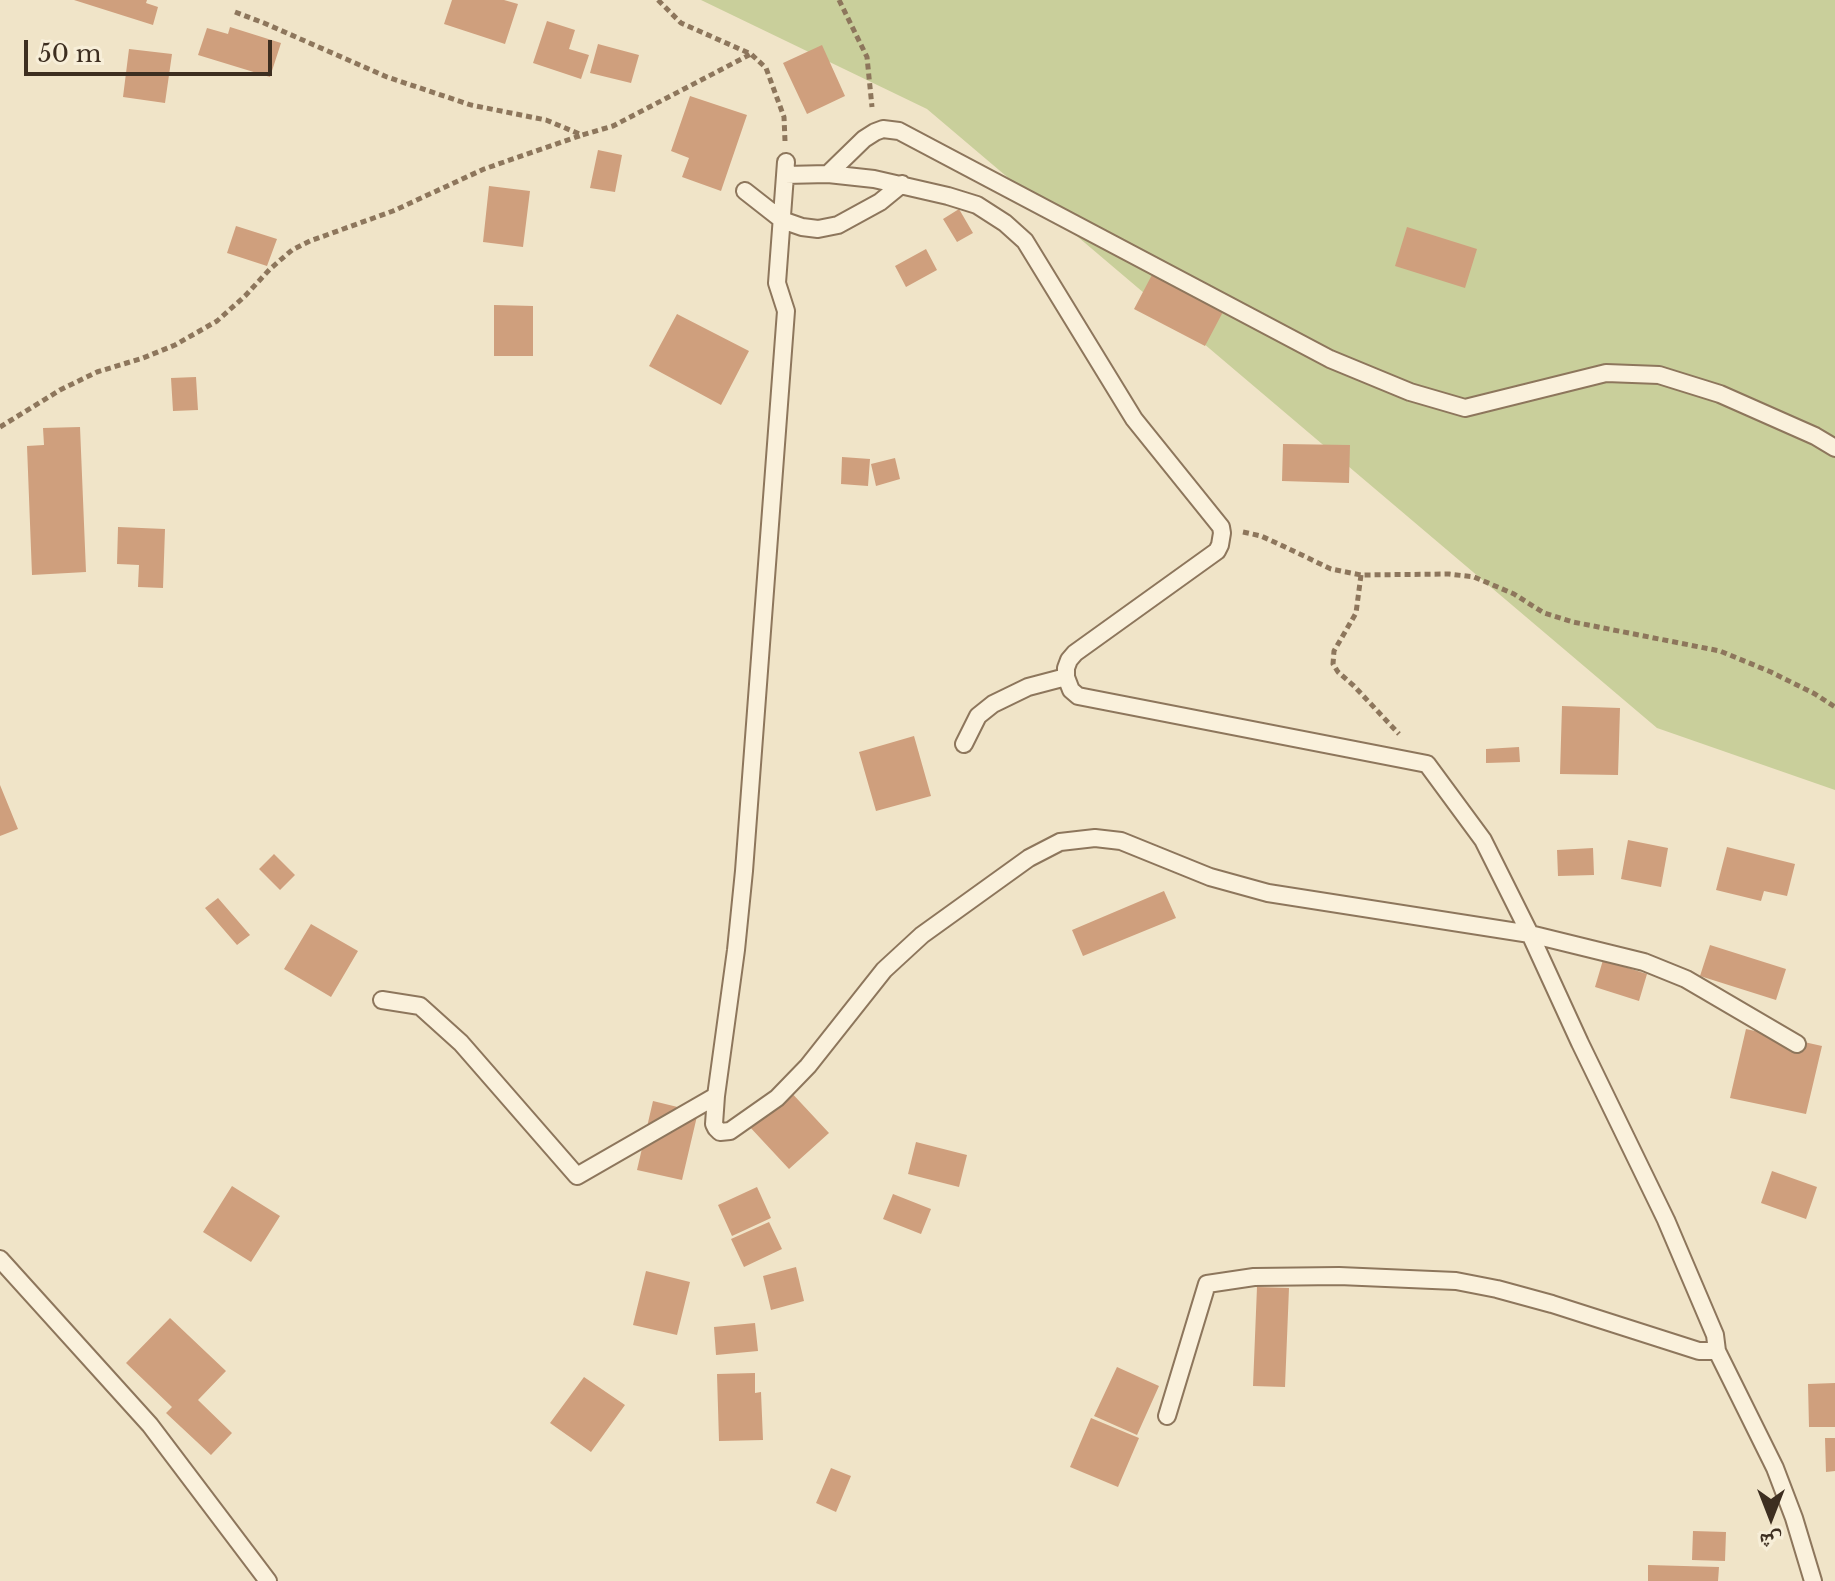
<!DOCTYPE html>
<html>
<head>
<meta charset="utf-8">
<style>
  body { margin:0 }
  #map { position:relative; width:1835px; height:1581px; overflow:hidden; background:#f0e4c8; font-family:"Libre Baskerville","Noto Naskh Arabic",serif }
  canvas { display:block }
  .north { position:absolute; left:1731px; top:1477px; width:80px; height:80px; -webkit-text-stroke:6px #f7eed8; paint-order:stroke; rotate:180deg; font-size:22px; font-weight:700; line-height:32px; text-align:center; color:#3d2e20 }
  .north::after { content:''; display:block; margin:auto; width:28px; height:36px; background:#3d2e20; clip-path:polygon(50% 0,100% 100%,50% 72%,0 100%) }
  .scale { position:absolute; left:24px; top:40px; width:248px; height:36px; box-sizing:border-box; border:4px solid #3d2e20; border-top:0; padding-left:10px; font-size:24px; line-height:28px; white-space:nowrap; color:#3d2e20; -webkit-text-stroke:6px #f7eed8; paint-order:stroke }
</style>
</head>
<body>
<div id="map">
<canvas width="1835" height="1581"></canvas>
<div class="north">ش</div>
<div class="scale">50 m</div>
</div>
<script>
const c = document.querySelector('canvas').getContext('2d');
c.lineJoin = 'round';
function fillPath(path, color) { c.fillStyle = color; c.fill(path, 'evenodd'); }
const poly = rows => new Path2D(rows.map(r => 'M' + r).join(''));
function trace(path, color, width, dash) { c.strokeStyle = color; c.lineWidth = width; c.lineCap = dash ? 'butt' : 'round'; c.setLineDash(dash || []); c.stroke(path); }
const green = poly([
  [701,0,1835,0,1835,790,1657,728,927,109]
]);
const building = poly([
  [74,0,147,0,146,3,158,7,153,25],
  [452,0,504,0,518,4,505,44,444,24],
  [547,21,575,30,569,49,589,55,581,79,533,63],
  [230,27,281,43,270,77,198,55,207,28,228,34],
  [598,44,639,55,631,83,590,73],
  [822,45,845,96,807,114,783,63],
  [129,49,172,54,165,103,123,97],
  [690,96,747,115,721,191,682,177,689,158,671,151],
  [598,150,622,155,615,192,590,188],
  [489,186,530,191,523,247,483,242],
  [959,209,973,233,957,242,943,219],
  [236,226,277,239,267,266,227,253],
  [1407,227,1477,249,1465,288,1395,266],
  [926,249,937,270,906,287,895,266],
  [1154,271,1225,308,1205,346,1134,309],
  [494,305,533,306,533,356,494,356],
  [677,314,749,351,721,405,649,366],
  [196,377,198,410,173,411,171,378],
  [80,427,86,572,32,575,27,446,44,445,43,428],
  [1283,444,1350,445,1349,483,1282,481],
  [842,457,870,459,868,486,841,484],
  [895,458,900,479,876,486,871,464],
  [118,527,165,529,163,588,138,587,139,565,117,564],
  [1562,706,1620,708,1618,775,1560,774],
  [914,736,931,796,876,811,859,752],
  [1519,747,1520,762,1486,763,1486,749],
  [0,785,18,829,0,836],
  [1628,840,1668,848,1661,887,1621,879],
  [1727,847,1795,864,1787,896,1764,891,1761,901,1716,890],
  [1593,848,1594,875,1558,876,1557,850],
  [274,854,295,875,280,890,259,869],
  [1164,891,1176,918,1083,956,1072,930],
  [218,898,250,935,237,945,205,908],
  [311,924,358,951,331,997,284,969],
  [1710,945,1786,969,1776,1000,1700,976],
  [1603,960,1647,974,1639,1001,1595,987],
  [1746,1029,1822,1046,1806,1114,1730,1098],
  [788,1089,829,1133,789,1169,748,1125],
  [653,1101,698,1112,682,1180,637,1170],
  [916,1142,967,1155,959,1187,908,1174],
  [1772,1171,1817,1187,1806,1219,1761,1203],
  [232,1186,280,1216,251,1262,203,1232],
  [757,1187,771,1218,732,1236,718,1205],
  [893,1194,931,1209,921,1234,883,1219],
  [769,1222,782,1249,744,1267,731,1239],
  [796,1267,804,1301,771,1310,763,1276],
  [646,1271,690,1282,677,1335,633,1325],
  [1257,1287,1289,1288,1285,1387,1253,1386],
  [170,1318,226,1371,198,1400,232,1433,211,1455,166,1413,172,1407,126,1363],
  [755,1323,758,1351,716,1355,714,1327],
  [1117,1367,1159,1386,1137,1435,1094,1416],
  [755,1373,755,1393,761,1392,763,1440,719,1441,717,1374],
  [584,1377,625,1405,591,1452,550,1423],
  [1835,1383,1835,1427,1809,1427,1808,1384],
  [1091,1418,1139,1438,1118,1487,1070,1467],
  [1825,1438,1835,1438,1835,1471,1826,1472],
  [831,1468,851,1476,836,1512,816,1503],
  [1693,1531,1726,1532,1725,1561,1692,1560],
  [1648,1565,1719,1567,1718,1581,1648,1581]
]);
const path = poly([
  [658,0,681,23,751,54,766,68,784,117,785,141],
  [839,0,867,57,872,107],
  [235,12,264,23,387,77,471,105,546,120,582,135,613,126,751,54],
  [0,427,60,390,97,372,143,358,175,345,217,321,245,296,270,269,292,250,310,241,393,211,484,169,582,135],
  [1243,532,1261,536,1283,546,1331,569,1361,575,1449,574,1474,577,1514,594,1544,613,1573,622,1720,651,1771,672,1815,694,1835,707],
  [1361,575,1356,613,1334,651,1333,664,1338,672,1354,686,1399,734]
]);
const lane = poly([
  [786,162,777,283,786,311,744,871,736,950,716,1096,714,1124,716,1128,720,1132,730,1131,777,1098,808,1066,884,970,922,935,1029,858,1060,842,1095,838,1121,841,1210,877,1268,893,1530,934,1644,962,1686,979,1797,1044],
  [828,174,864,139,875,132,883,129,899,131,1330,359,1410,392,1465,408,1606,373,1659,375,1720,394,1815,436,1835,448],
  [785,175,828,174,874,179,948,196,977,205,1005,223,1025,241,1134,419,1221,527,1222,533,1220,545,1217,551,1075,653,1069,660,1066,668,1066,677,1071,690,1078,696,1427,764,1483,840,1530,934,1580,1043,1666,1220,1715,1335,1717,1351,1699,1351,1552,1304,1497,1289,1456,1281,1339,1276,1254,1277,1207,1284,1167,1416],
  [745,191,782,220,802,227,818,229,838,225,880,202,902,184],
  [964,744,978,716,993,704,1028,687,1066,677],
  [382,1000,420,1006,461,1043,577,1176,716,1096],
  [0,1259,150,1425,268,1581],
  [1717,1351,1775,1468,1794,1518,1813,1581]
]);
fillPath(green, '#c9cf9b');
fillPath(building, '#cf9f7d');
trace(lane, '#8d765c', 20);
trace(path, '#8d765c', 5, [6, 4]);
trace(lane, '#faf1dc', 16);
</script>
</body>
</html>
